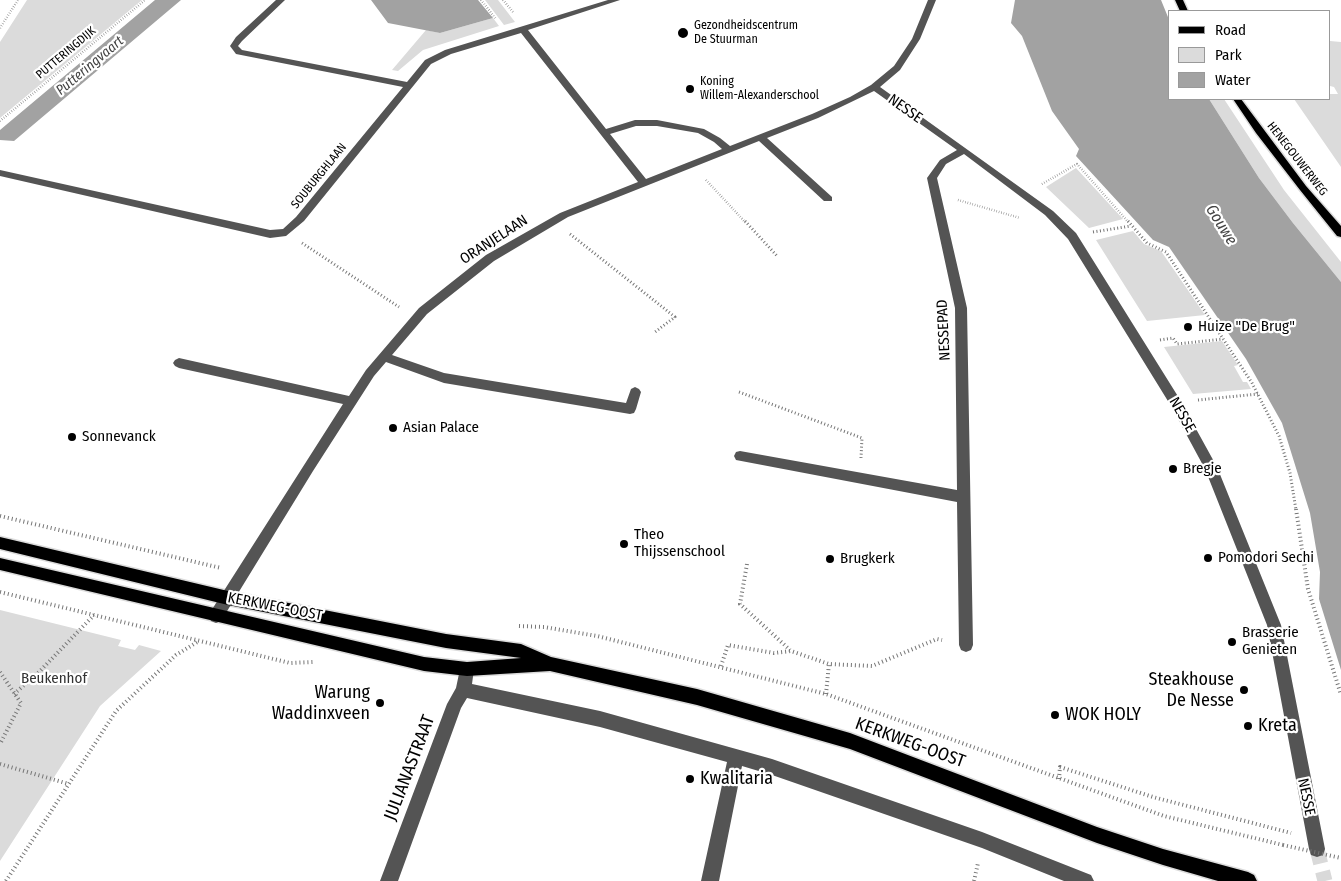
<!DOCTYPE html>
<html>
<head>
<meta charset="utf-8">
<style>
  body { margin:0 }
  #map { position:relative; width:1341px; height:881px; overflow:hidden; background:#fff; font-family:"Fira Sans Condensed",sans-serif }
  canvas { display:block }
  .legend { position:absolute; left:1168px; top:10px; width:162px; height:90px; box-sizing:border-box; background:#fff; border:1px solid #999; margin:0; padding:6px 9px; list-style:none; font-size:15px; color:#000 }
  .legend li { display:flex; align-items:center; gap:10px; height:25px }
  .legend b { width:25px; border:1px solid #999 }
</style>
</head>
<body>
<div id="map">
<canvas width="1341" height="881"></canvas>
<ul class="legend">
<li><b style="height:6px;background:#000"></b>Road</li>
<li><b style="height:14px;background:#dbdbdb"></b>Park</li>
<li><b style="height:14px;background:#a2a2a2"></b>Water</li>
</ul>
</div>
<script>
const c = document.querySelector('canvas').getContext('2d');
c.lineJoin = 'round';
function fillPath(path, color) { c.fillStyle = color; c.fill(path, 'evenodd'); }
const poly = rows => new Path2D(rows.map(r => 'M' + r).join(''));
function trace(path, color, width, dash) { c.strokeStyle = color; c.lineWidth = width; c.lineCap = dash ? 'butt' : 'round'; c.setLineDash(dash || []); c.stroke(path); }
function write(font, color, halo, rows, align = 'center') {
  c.font = font + ' "Fira Sans Condensed",sans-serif'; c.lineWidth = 4.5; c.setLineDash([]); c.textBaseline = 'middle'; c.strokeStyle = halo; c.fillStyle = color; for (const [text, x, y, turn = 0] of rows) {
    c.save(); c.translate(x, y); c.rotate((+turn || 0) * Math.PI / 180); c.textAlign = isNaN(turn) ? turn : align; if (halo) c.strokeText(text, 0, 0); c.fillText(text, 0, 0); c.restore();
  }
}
const green = poly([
  [27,0,142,0,0,118,0,42],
  [485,0,498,0,515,22,504,25],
  [493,18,499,26,423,50,398,71,392,70,426,30,440,33],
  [1330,41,1341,42,1341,167,1294,99,1330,99,1330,94,1338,94,1334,87,1330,86],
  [1209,99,1224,99,1284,190,1341,262,1341,282,1293,223,1259,178],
  [1076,168,1123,219,1089,228,1046,187],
  [1133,231,1144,244,1161,251,1205,315,1147,321,1096,240],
  [1222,341,1238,365,1234,366,1243,382,1247,382,1251,389,1193,394,1164,347],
  [0,610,121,640,118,646,135,650,139,645,161,651,100,706,0,861]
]);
const water = poly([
  [155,0,181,0,14,141,0,140,0,130],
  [371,0,478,0,493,18,440,33,388,23],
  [1015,0,1161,0,1170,22,1170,99,1209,99,1259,178,1293,223,1341,282,1341,670,1319,599,1320,572,1310,513,1282,423,1246,359,1169,247,1153,240,1076,156,1079,149,1052,111,1022,36,1011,23]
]);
const minorTunnel = poly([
  [1317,849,1325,881]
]);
const pathFar2 = poly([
  [481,0,496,19],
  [503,0,514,13],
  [0,28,18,0],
  [0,121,145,0],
  [706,180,746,223],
  [1042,184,1077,164,1129,223],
  [958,200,1020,218]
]);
const pathFar1 = poly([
  [745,221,778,257],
  [1128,221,1147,243,1166,252,1252,383,1279,436,1290,473,1296,510],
  [1093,232,1131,226],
  [570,234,675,317,655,332],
  [302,243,399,307],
  [1160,340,1173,338,1177,344,1223,339],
  [739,392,862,438,861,458],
  [1198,400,1258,394]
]);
const path = poly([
  [1296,509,1308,589,1341,695],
  [0,516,221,568],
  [747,564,740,604,790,650],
  [0,592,290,663,313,662],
  [519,626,544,627,597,636,826,694,1164,816,1283,845],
  [721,666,728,645,774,653,791,651,829,664,872,666,937,639,942,640],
  [0,672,21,703,0,744],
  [14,694,40,671,94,615],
  [826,694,829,664],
  [0,764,69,784],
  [1059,779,1060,767,1153,797,1291,833],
  [6,881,116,711,176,655,199,641],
  [974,881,978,863]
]);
const minor = poly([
  [276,0,285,0,242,41,238,46,242,50,407,82,425,60,445,50,608,0,620,0,528,30,606,129,635,120,657,120,704,129,720,138,730,146,812,114,850,97,871,85,894,66,912,39,928,0,936,0,920,39,900,70,880,87,1053,211,1076,233,1179,398,1217,467,1281,625,1325,849,1323,855,1317,857,1311,855,1309,849,1267,625,1205,469,1171,406,1068,239,1045,215,964,154,946,164,937,178,967,308,973,645,971,650,966,652,961,650,959,645,957,502,736,460,734,456,736,452,740,451,957,490,955,308,927,178,940,160,957,150,874,91,818,118,767,138,832,197,832,201,824,201,759,141,568,217,494,261,427,314,392,355,444,373,626,403,631,389,635,387,639,389,641,392,636,409,634,413,630,414,444,383,386,362,374,376,313,471,221,621,216,623,211,621,209,616,211,611,343,404,179,368,175,366,173,363,175,360,179,358,349,396,366,370,419,308,486,255,560,213,638,182,521,33,451,54,431,64,304,221,286,236,270,238,0,176,0,170,270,230,283,229,296,217,403,87,236,54,230,46,236,37,276,0],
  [636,126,657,126,698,133,714,142,722,149,646,179,610,134,636,126],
  [467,662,472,664,474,669,472,684,600,711,772,759,982,832,1091,875,1094,881,1064,881,982,848,772,775,742,766,719,881,701,881,727,762,600,727,467,698,461,708,398,881,380,881,447,704,456,688,460,669,462,664,467,662]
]);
const major = poly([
  [1175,0,1183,0,1188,11,1180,11,1175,0],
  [1233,99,1241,99,1306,186,1341,226,1341,237,1337,236,1300,190,1256,133,1233,99],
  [0,537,228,591,446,634,521,644,551,657,697,689,850,733,1097,827,1163,849,1248,872,1254,875,1257,881,1218,881,1163,865,1097,843,850,749,697,705,550,671,467,676,424,671,0,570,0,558,424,657,467,662,521,658,446,648,228,605,0,549,0,537]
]);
const pathBridge = poly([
  [1283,845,1341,858]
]);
const markers = [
  [683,33,6,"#000"],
  [690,89,5,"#000"],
  [1188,327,5,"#000"],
  [393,428,5,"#000"],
  [72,437,5,"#000"],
  [1173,469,5,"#000"],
  [624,544,5,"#000"],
  [1208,558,5,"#000"],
  [830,559,5,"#000"],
  [1232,642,5,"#000"],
  [1244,690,5,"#000"],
  [380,703,5,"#000"],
  [1055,715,5,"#000"],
  [1248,726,5,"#000"],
  [690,779,5,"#000"]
];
const farPoinames = [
  ["Gezondheidscentrum",694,26],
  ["De Stuurman",694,40],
  ["Koning",700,82],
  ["Willem-Alexanderschool",700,96]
];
const farStreetnames = [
  ["PUTTERINGDIJK",66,53,-40],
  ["HENEGOUWERWEG",1297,159,52],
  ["SOUBURGHLAAN",319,176,-51]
];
const farWaternames = [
  ["Putteringvaart",90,66,-40]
];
const streetNames = [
  ["NESSE",905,109,35],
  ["ORANJELAAN",494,240,-33],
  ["NESSEPAD",944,330,-93],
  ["NESSE",1182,415,60],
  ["KERKWEG-OOST",275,607,11],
  ["NESSE",1306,797,78]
];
const poiNames = [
  ["Huize \"De Brug\"",1198,327],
  ["Asian Palace",403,428],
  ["Sonnevanck",82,437],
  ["Bregje",1183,469],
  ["Theo",634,535],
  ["Thijssenschool",634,552],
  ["Pomodori Sechi",1218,558],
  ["Brugkerk",840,559],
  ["Brasserie",1242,633],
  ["Genieten",1242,650]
];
const parkNames = [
  ["Beukenhof",54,679]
];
const waterNames = [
  ["Gouwe",1221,225,58]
];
const nearPoinames = [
  ["Steakhouse",1234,680,"right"],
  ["De Nesse",1234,701,"right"],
  ["Warung",370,693,"right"],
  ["Waddinxveen",370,714,"right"],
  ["WOK HOLY",1065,715],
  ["Kreta",1258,726],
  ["Kwalitaria",700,779]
];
const nearStreetnames = [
  ["KERKWEG-OOST",910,743,20],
  ["JULIANASTRAAT",410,768,-69]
];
fillPath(green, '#dbdbdb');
fillPath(water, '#a2a2a2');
trace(minorTunnel, '#d9d9d9', 15, [15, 8]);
trace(major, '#dbdbdb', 3);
trace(pathFar2, '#767676', 2.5, [0.5, 2]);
trace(pathFar1, '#767676', 3, [1, 2.5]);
trace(path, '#767676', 4, [1, 3]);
fillPath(minor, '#545454');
fillPath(major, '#000');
trace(pathBridge, '#767676', 4, [1, 3]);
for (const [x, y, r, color] of markers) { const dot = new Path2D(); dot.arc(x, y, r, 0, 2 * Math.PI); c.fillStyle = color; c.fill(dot); trace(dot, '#fff', 2); }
write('12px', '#000', '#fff', farPoinames, 'left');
write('12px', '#000', '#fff', farStreetnames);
write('italic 14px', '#434343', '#fff', farWaternames);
write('15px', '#000', '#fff', streetNames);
write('15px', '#000', '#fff', poiNames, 'left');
write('15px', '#323232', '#fff', parkNames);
write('italic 16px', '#434343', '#fff', waterNames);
write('18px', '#000', '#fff', nearPoinames, 'left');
write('18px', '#000', '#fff', nearStreetnames);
</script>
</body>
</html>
